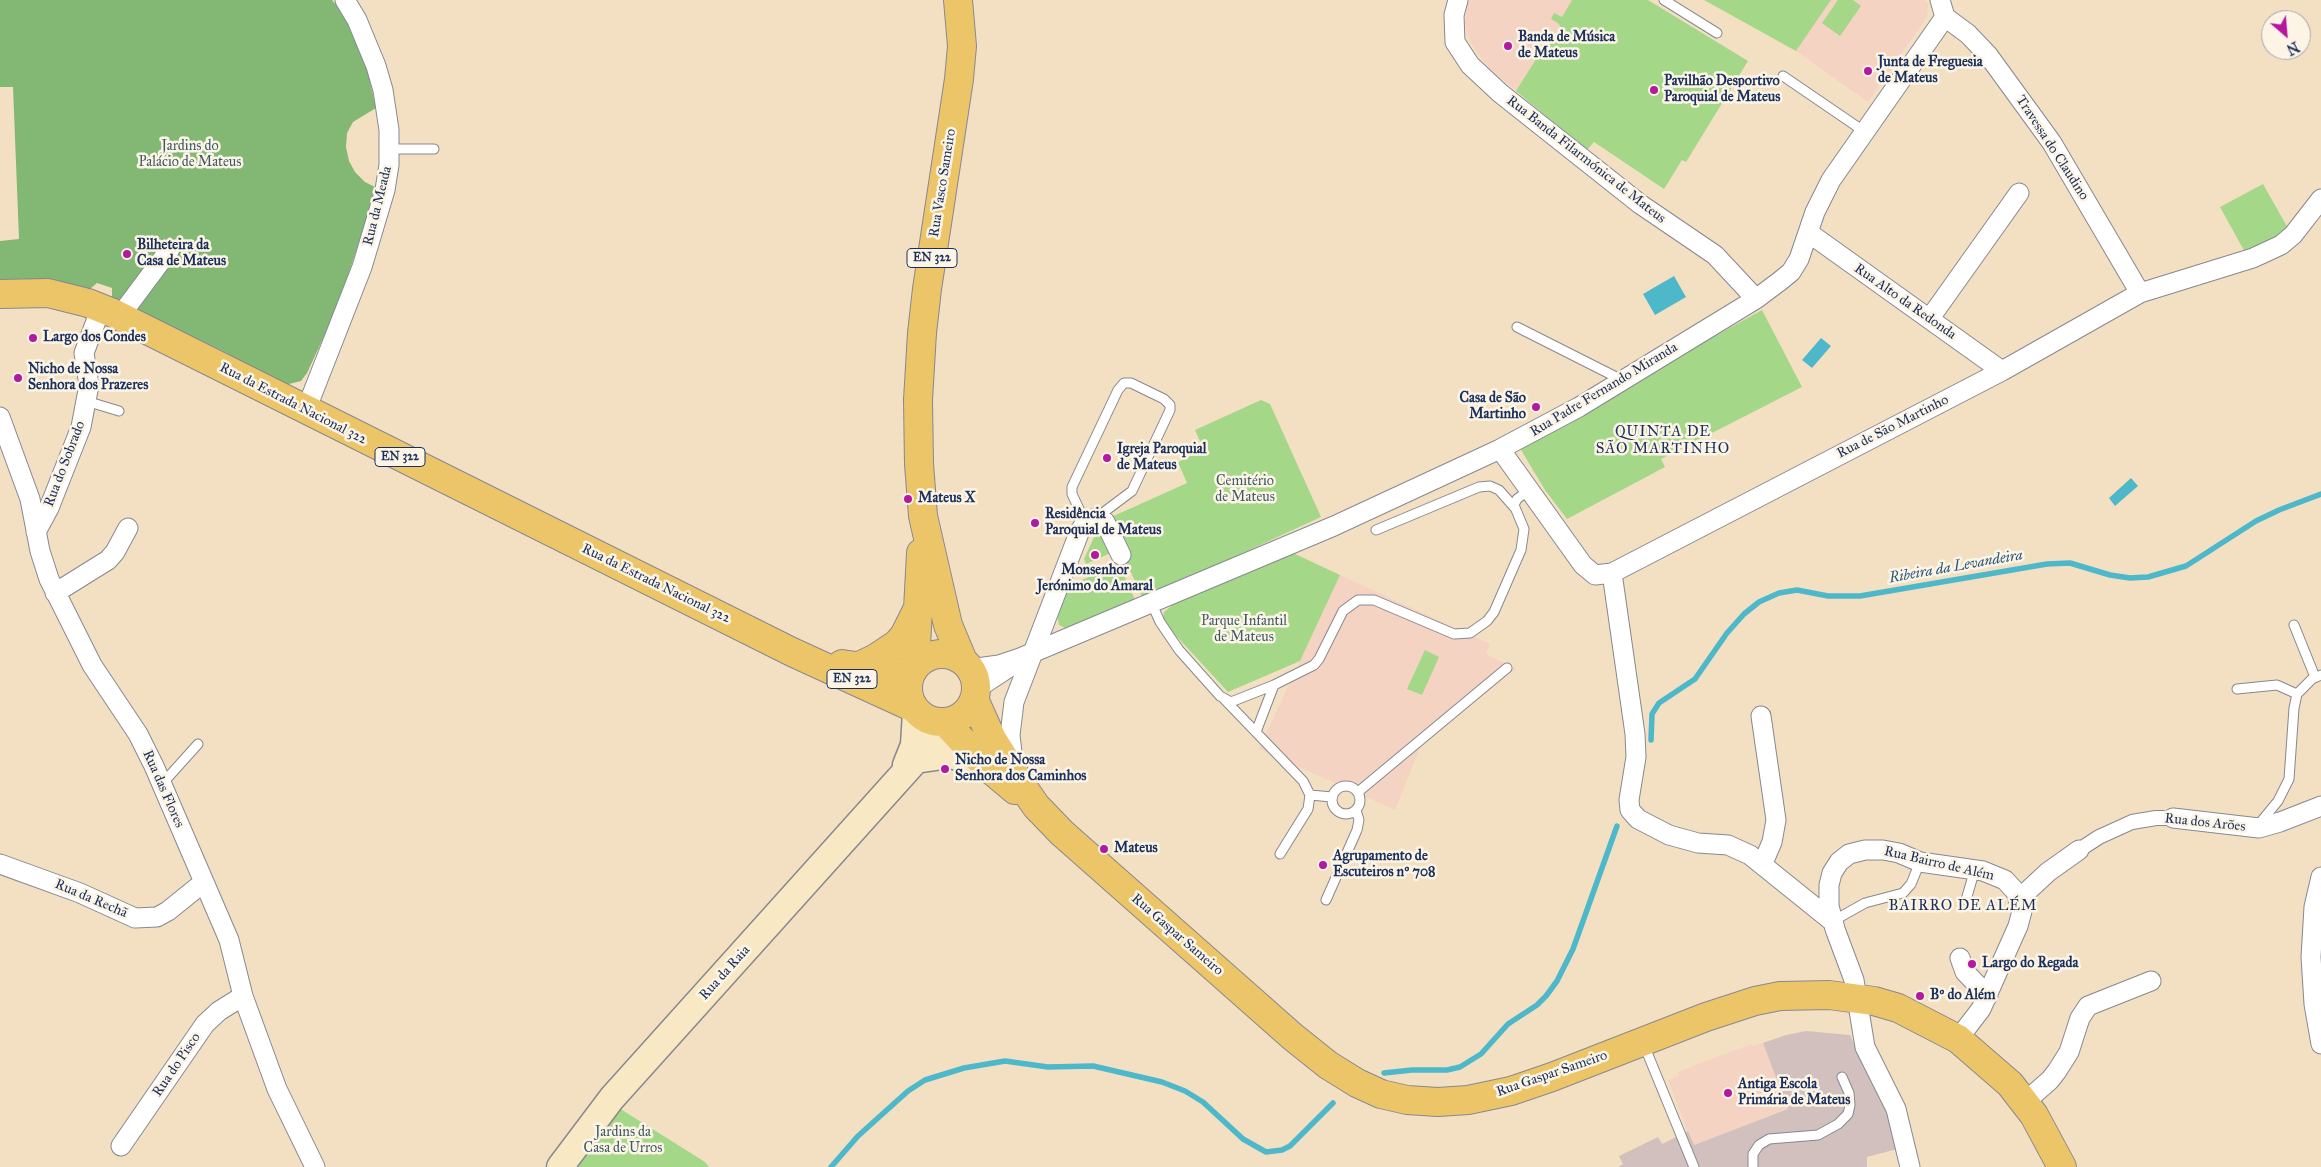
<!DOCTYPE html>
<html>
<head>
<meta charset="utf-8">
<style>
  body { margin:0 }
  #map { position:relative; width:2321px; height:1167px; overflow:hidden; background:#f3e0c3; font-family:"IM FELL Great Primer",serif }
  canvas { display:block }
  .north { position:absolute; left:2261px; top:10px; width:50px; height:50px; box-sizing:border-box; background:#fcf5e5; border:1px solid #a2a6af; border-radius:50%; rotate:153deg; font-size:14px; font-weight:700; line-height:20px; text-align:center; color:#1b2f5e }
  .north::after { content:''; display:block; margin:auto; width:18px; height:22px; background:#b5179e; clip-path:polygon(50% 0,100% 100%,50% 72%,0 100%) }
</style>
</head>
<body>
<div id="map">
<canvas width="2321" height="1167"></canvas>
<div class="north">N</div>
</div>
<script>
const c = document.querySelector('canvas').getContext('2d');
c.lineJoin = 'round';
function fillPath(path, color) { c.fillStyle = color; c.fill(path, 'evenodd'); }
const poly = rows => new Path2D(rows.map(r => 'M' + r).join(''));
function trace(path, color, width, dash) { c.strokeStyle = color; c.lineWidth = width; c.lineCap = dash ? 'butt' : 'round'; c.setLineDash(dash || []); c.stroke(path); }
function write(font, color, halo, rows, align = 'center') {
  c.font = font + ' "IM FELL Great Primer",serif'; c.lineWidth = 5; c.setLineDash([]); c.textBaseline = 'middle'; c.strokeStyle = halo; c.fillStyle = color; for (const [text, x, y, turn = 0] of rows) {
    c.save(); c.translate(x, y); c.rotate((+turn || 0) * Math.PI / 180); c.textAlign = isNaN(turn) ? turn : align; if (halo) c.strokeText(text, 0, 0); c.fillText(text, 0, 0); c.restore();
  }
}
const built = poly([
  [1468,0,1572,0,1562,17,1554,13,1562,29,1558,35,1551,34,1545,30,1548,40,1516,91,1486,65,1470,42,1465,23],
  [1831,0,1925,0,1928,4,1927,17,1868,102,1796,51],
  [1340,575,1490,644,1486,654,1516,669,1422,743,1395,810,1259,749],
  [1763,1043,1788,1109,1693,1145,1668,1080,1679,1076,1678,1072,1751,1044,1752,1046]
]);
const industrial = poly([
  [1806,1031,1850,1035,1856,1048,1884,1093,1897,1149,1867,1157,1867,1167,1618,1167,1623,1164,1619,1156,1658,1137,1662,1144,1688,1131,1694,1145,1788,1109,1763,1043,1786,1035]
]);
const green = poly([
  [1572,0,1648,0,1748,61,1686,162,1682,160,1664,189,1594,142,1587,150,1516,91,1548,40,1541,35,1544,30,1551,34,1558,35,1562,29,1558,23,1551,19,1554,13,1562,17],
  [1704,0,1831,0,1796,51],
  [1838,0,1853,0,1861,6,1840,36,1822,23],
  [2263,184,2289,230,2246,254,2220,207],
  [1762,310,1802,387,1661,459,1665,467,1567,519,1545,490,1518,445],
  [1261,400,1270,404,1321,517,1143,599,1107,519,1187,483,1178,462,1204,450,1195,430],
  [1099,532,1102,532,1113,552,1086,564,1084,559,1095,535],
  [1293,553,1340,575,1300,661,1228,692,1168,627,1163,619,1164,612,1175,603],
  [1119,564,1135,600,1072,627,1065,628,1059,625,1057,615,1068,586],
  [1425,650,1439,657,1422,695,1407,689],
  [619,1108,705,1162,709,1167,573,1167]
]);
const forest = poly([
  [0,0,332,0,343,13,355,34,365,60,376,108,353,122,347,133,346,147,349,161,355,172,365,182,377,188,337,308,307,373,301,381,285,385,274,380,223,351,112,298,112,288,97,283,90,289,39,280,0,283,0,241,19,239,13,87,0,87]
]);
const water = poly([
  [1674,276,1686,297,1655,315,1643,294],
  [1821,338,1831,346,1812,368,1802,360],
  [2131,478,2138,486,2115,506,2109,498]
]);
const stream = poly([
  [1651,740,1652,714,1659,703,1695,679,1727,633,1744,614,1759,602,1779,593,1797,590,1828,596,1860,596,2047,564,2070,563,2110,575,2130,578,2148,577,2186,566,2256,521,2279,510,2321,494],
  [1384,1073,1412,1070,1447,1070,1460,1067,1481,1054,1508,1024,1537,1005,1546,996,1557,981,1573,949,1617,826],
  [831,1167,858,1136,908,1091,925,1080,964,1068,1005,1061,1048,1067,1093,1066,1162,1082,1185,1091,1203,1102,1243,1139,1266,1152,1282,1150,1290,1146,1333,1103]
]);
const service = poly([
  [1664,0,1717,33],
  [1783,76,1865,132],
  [390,149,434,149],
  [1517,327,1622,380],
  [86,401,119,411],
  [1085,522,1072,494,1072,487,1118,390,1124,383,1131,383,1164,399,1170,405,1170,410,1132,491,1096,518],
  [1376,530,1479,487,1490,486,1499,490,1515,508],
  [1151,602,1160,622,1179,650,1220,696,1231,702,1274,685,1314,665,1319,659,1343,611,1358,600,1374,600,1454,634,1470,633,1487,621,1494,612,1521,550,1524,529,1514,505,1517,499,1529,490],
  [2294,625,2315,677],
  [2237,689,2277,685,2297,694],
  [1224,699,1303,781,1310,795,1308,809,1280,854],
  [1256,732,1274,685],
  [162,784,198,744],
  '1332 800a14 14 0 1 1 28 0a14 14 0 1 1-28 0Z',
  [1358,792,1507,668],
  [1310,795,1332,797],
  [2259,824,2278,801,2289,779,2294,708,2297,694,2312,679,2321,675],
  [1326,900,1357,830,1359,820,1356,810],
  [1966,900,1975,869],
  [1833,921,1865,903,1903,893,1911,884,1920,862],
  [1644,1045,1694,1167],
  [1753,1167,1753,1154,1759,1145,1769,1139,1818,1135,1838,1124,1848,1114,1850,1105,1849,1093,1842,1077]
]);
const pedestrian = poly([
  [2079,850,2099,837,2132,822,2156,818,2173,818]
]);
const minor = poly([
  [1458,0,1454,15,1455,42,1470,65,1500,93,1640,204,1715,255,1756,299],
  [1945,17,1968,34,1988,55,2052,143,2140,293],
  [1809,233,2002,371],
  [120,316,170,249],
  [1930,318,2019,193],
  [306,410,362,267,385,190,389,165,389,130,383,90,376,66,357,20,345,0],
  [0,417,30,499,40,551,49,579,92,665,138,734,154,766,229,940,243,996,277,1089,315,1167],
  [1500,449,1583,565,1595,575,1612,573,2002,371,2140,293,2253,258,2281,245,2293,235,2321,199],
  [36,532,49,508,81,427,89,385,84,353,101,308],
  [1612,573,1635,734,1636,757,1629,800,1630,810,1638,819,1669,835,1698,843,1728,845,1750,855,1832,921],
  [55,593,108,560,115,552,128,528],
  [970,669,999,665,1020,658,1334,526,1500,449,1579,407,1756,299,1780,281,1791,272,1799,259,1815,212,1831,180,1945,17,1940,0],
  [976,689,1011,666],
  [1761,716,1776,820,1772,842,1763,863],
  [1017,767,1012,752,1010,735,1014,702,1079,533,1086,521,1096,518,1105,522,1121,555],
  [2173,818,2259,828,2280,822,2321,806],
  [0,864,80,893,135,918,157,917,168,911,204,882],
  [2321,877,2314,907,2311,957,2314,1004,2321,1044],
  [2019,899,2048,872,2079,850],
  [1960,958,1965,972,1988,996],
  [2025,1102,2050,1080,2057,1071,2069,1052,2080,1018,2088,1006,2151,981],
  [121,1146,205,1024,219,1011,243,996],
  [1910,1167,1896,1109,1865,1047,1854,980,1835,929,1829,906,1829,885,1832,873,1839,862,1849,854,1865,850,1883,850,1899,853,1920,862,1983,871,2005,880,2016,892,2022,911,2018,926,1981,1009,1958,1039]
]);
const secondary = poly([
  [915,760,950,755,984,764],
  [906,765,914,745,916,712],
  [560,1167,612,1098,924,751,943,722]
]);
const primary = poly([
  [958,0,962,46,959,79,927,289,922,333,918,400,919,464,923,516,948,625,963,661],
  [0,294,48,293,88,303,113,313,792,652,912,707],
  '908 688a34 34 0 1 1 68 0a34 34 0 1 1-68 0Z',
  [842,664,910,674],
  [915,665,921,553],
  [855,668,876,658,897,644,904,636,916,612],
  [974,699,992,739,1014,774,1036,806,1062,833,1293,1037,1328,1065,1357,1083,1381,1094,1407,1100,1438,1102,1468,1100,1511,1091,1552,1077,1706,1017,1755,1001,1780,996,1829,995,1874,1001,1898,1008,1958,1039,2010,1084,2034,1115,2062,1167],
  [945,722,984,764,1015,790]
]);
const markers = [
  [1508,46,5,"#b5179e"],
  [1868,71,5,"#b5179e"],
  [1654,90,5,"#b5179e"],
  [127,254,5,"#b5179e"],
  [33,338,5,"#b5179e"],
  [18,378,5,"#b5179e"],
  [1536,407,5,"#b5179e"],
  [1107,458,5,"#b5179e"],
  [908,499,5,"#b5179e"],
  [1035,523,5,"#b5179e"],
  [1095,555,5,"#b5179e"],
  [945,769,5,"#b5179e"],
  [1104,849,5,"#b5179e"],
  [1323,865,5,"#b5179e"],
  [1972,964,5,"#b5179e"],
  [1920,996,5,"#b5179e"],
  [1728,1093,5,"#b5179e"]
];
const shields = [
  [932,258,50],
  [400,457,50],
  [852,679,50]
];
const shieldNames = [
  ["EN 322",932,258],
  ["EN 322",400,457],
  ["EN 322",852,679]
];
const poiNames = [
  ["Banda de Música",1518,38],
  ["de Mateus",1518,54],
  ["Junta de Freguesia",1878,63],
  ["de Mateus",1878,79],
  ["Pavilhão Desportivo",1664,82],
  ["Paroquial de Mateus",1664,98],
  ["Bilheteira da",137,246],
  ["Casa de Mateus",137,262],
  ["Largo dos Condes",43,338],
  ["Nicho de Nossa",28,370],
  ["Senhora dos Prazeres",28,386],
  ["Casa de São",1526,399,"right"],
  ["Martinho",1526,415,"right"],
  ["Igreja Paroquial",1117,450],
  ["de Mateus",1117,466],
  ["Mateus X",918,499],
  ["Residência",1045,515],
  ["Paroquial de Mateus",1045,531],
  ["Monsenhor",1095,571,"center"],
  ["Jerónimo do Amaral",1095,587,"center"],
  ["Nicho de Nossa",955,761],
  ["Senhora dos Caminhos",955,777],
  ["Mateus",1114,849],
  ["Agrupamento de",1333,857],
  ["Escuteiros nº 708",1333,873],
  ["Largo do Regada",1982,964],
  ["Bº do Além",1930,996],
  ["Antiga Escola",1738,1085],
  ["Primária de Mateus",1738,1101]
];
const parkNames = [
  ["Jardins do",190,147],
  ["Palácio de Mateus",190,163],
  ["Cemitério",1245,482],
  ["de Mateus",1245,498],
  ["Parque Infantil",1244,622],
  ["de Mateus",1244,638],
  ["Jardins da",623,1133],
  ["Casa de Urros",623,1149]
];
const streetNames = [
  ["Travessa do Claudino",2052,148,57],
  ["Rua Banda Filarmónica de Mateus",1586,160,38],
  ["Rua Vasco Sameiro",943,183,-81],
  ["Rua da Meada",378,206,-76],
  ["Rua Alto da Redonda",1905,302,35],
  ["Rua Padre Fernando Miranda",1604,390,-31],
  ["Rua da Estrada Nacional 322",293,404,27],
  ["Rua de São Martinho",1893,427,-27],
  ["Rua do Sobrado",65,464,-69],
  ["Rua da Estrada Nacional 322",656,584,26],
  ["Rua das Flores",163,789,66],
  ["Rua dos Arões",2205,823,6],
  ["Rua Bairro de Além",1939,864,13],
  ["Rua da Rechã",91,899,23],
  ["Rua Gaspar Sameiro",1177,935,41],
  ["Rua da Raia",725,973,-48],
  ["Rua do Pisco",177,1065,-56],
  ["Rua Gaspar Sameiro",1552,1074,-19]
];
const neighbourhoodNames = [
  ["QUINTA DE",1663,432],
  ["SÃO MARTINHO",1663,449],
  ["BAIRRO DE ALÉM",1963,906]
];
const waterNames = [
  ["Ribeira da Levandeira",1956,567,-10]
];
fillPath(built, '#f5d3c2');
fillPath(industrial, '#d1c0bd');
fillPath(green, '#a4d787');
fillPath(forest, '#83b874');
fillPath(water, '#4db8ca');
trace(stream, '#4db8ca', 5.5);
trace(service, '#878890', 11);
trace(pedestrian, '#878890', 16);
trace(minor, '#878890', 21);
trace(secondary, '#878890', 29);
trace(primary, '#878890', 30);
trace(service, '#fff', 9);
trace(pedestrian, '#fff', 14);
trace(minor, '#fff', 19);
trace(secondary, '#f8e8c3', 26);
trace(primary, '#edc569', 28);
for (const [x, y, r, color] of markers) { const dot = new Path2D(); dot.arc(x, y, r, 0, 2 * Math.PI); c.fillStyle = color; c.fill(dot); trace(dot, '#fcf5e5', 2); }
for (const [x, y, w] of shields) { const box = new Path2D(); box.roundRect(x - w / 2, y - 9.5, w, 19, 4); c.fillStyle = '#fcf5e5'; c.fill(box); trace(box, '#1b2f5e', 1); }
write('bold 12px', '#1b2f5e', null, shieldNames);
write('bold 14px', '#1b2f5e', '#fcf5e5', poiNames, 'left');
write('14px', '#3d5968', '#fcf5e5', parkNames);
write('14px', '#1b2f5e', '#fcf5e5', streetNames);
c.letterSpacing = '1px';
write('15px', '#1b2f5e', '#fcf5e5', neighbourhoodNames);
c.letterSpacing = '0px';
write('italic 15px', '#2a587e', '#fcf5e5', waterNames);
</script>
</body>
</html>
